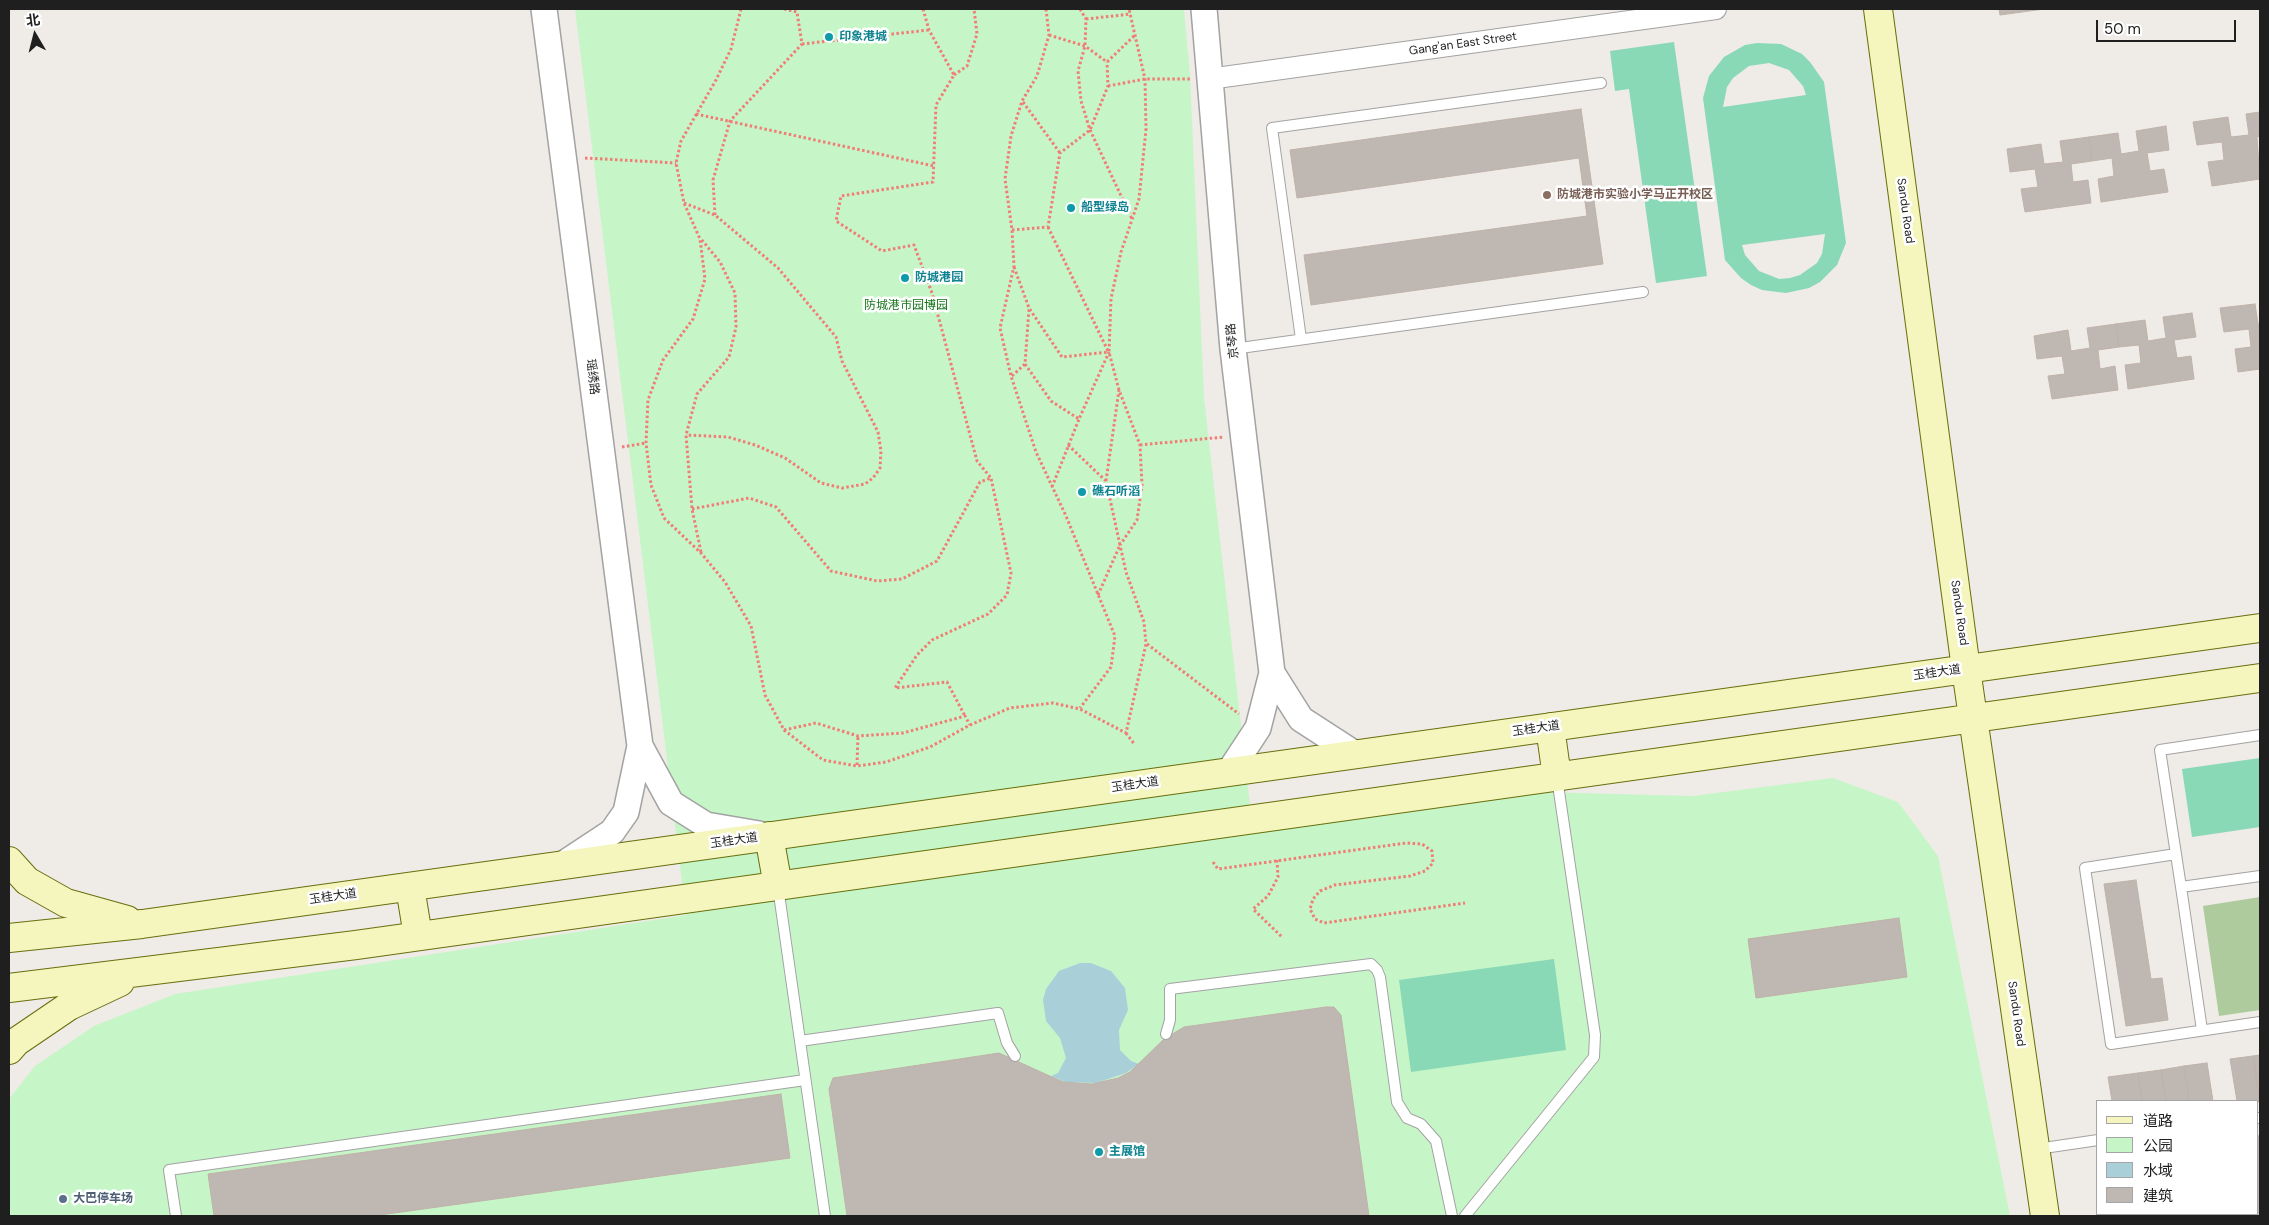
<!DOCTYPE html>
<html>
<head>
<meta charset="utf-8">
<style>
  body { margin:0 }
  #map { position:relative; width:2269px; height:1225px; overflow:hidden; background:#efebe6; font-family:"DM Sans","Noto Sans SC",sans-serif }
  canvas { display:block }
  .frame { position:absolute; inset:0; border:10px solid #1f1f1f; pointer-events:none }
  .legend { position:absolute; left:2096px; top:1100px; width:162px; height:115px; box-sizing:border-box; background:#fff; border:1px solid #a5a5a5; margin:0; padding:6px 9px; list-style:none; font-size:15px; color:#1f1f1f }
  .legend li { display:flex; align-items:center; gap:10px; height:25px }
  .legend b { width:25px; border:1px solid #a5a5a5 }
  .north { position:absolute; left:10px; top:10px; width:50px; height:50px; -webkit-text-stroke:4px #fff; paint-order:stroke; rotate:352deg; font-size:14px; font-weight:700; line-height:20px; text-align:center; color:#1f1f1f }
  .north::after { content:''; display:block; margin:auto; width:18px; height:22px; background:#1f1f1f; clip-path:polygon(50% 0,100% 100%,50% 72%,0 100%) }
  .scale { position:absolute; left:2096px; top:20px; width:140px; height:22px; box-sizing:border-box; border:2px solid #1f1f1f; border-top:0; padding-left:6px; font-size:15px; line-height:18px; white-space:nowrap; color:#1f1f1f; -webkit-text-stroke:4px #fff; paint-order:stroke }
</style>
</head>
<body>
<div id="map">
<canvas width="2269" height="1225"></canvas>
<div class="frame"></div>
<ul class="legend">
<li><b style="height:6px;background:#f5f5be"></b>道路</li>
<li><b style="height:14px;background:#c6f6c8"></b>公园</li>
<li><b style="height:14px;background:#a9d0d9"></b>水域</li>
<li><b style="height:14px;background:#bfb7b2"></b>建筑</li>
</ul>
<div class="north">北</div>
<div class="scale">50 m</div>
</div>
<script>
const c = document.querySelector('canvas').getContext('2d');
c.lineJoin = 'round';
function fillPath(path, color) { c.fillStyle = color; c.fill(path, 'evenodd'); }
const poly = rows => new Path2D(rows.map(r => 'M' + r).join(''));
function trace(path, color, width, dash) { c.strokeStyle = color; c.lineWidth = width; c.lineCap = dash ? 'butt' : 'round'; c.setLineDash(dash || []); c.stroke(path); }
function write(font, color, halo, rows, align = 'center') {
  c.font = font + ' "DM Sans","Noto Sans SC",sans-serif'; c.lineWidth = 5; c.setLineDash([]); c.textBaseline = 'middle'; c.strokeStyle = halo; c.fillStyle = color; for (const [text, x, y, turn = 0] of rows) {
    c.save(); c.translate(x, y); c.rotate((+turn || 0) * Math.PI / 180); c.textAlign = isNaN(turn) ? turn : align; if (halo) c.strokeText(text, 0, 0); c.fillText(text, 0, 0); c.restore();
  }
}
const forest = poly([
  [2260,897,2260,1010,2219,1016,2203,906]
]);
const park = poly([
  [575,9,1184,9,1190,75,1204,398,1253,832,1539,792,1692,796,1833,778,1898,802,1938,856,2010,1216,9,1216,9,1099,35,1066,94,1026,175,994,686,915]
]);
const pitch = poly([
  [1674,42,1707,276,1656,283,1629,89,1615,91,1610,51],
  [1757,43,1781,44,1802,54,1810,62,1824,82,1846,243,1837,265,1820,282,1809,288,1786,293,1762,290,1751,285,1741,278,1725,260,1703,98,1709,76,1724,57,1745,45],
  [1769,63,1789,70,1803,86,1806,95,1723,107,1727,87,1733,78,1749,66],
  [1825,234,1822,254,1817,263,1800,275,1790,278,1779,279,1759,271,1745,255,1742,245],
  [2260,758,2260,827,2192,837,2182,769],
  [1554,959,1566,1050,1411,1072,1399,980]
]);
const water = poly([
  [1080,963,1091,963,1111,971,1125,988,1128,1010,1119,1030,1120,1050,1131,1061,1139,1064,1126,1073,1096,1083,1065,1082,1051,1076,1058,1073,1066,1058,1060,1038,1046,1021,1043,1000,1046,989,1059,971]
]);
const building = poly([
  [1999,9,2044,9,2000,15,1999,9],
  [1581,109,1603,264,1311,305,1304,255,1587,216,1579,158,1297,198,1290,150,1581,109],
  [2260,112,2260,136,2257,137,2260,179,2212,186,2208,162,2224,160,2222,142,2197,145,2193,122,2228,117,2231,137,2249,135,2246,114,2260,112],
  [2166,126,2169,150,2147,153,2150,171,2164,169,2168,192,2101,202,2098,179,2114,176,2112,158,2092,161,2089,137,2118,133,2121,154,2139,151,2136,131,2166,126],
  [2089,137,2092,161,2071,164,2073,182,2088,180,2091,203,2025,212,2021,189,2038,187,2035,169,2010,172,2007,149,2041,144,2044,164,2063,162,2060,141,2089,137],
  [2255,304,2258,324,2260,324,2260,369,2238,372,2235,349,2251,347,2249,329,2224,332,2220,308,2255,304],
  [2192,313,2196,337,2174,340,2177,358,2191,356,2194,379,2128,389,2125,365,2141,363,2139,345,2119,347,2116,324,2145,320,2148,341,2166,338,2163,317,2192,313],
  [2116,324,2119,347,2098,350,2100,369,2115,366,2118,390,2052,399,2048,376,2065,374,2062,356,2037,359,2034,336,2068,330,2071,351,2090,348,2087,328,2116,324],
  [2136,880,2151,979,2162,978,2168,1020,2126,1026,2104,884,2136,880],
  [1899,918,1907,977,1756,998,1748,939,1899,918],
  [1326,1007,1334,1007,1341,1015,1369,1216,847,1216,829,1089,833,1078,999,1053,1063,1082,1092,1084,1118,1078,1130,1072,1164,1039,1184,1027,1326,1007],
  [2260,1055,2260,1102,2253,1056,2260,1055],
  [2253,1056,2260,1102,2237,1101,2230,1059,2253,1056],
  [2207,1063,2213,1101,2189,1101,2184,1066,2207,1063],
  [2184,1066,2189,1101,2166,1101,2161,1070,2184,1066],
  [2161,1070,2166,1101,2142,1101,2138,1073,2161,1070],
  [2138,1073,2142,1101,2112,1101,2108,1077,2138,1073],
  [781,1094,790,1158,373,1216,214,1216,208,1174,781,1094],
  [2260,1135,2260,1177,2258,1177,2258,1136,2260,1135],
  [2258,1177,2260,1177,2260,1216,2254,1216,2254,1214,2258,1214,2258,1177],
  [2129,1214,2159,1214,2160,1216,2130,1216,2129,1214]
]);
const path = poly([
  [741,9,731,49,716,80,681,141,676,163,684,203,700,239,705,279,693,319,663,360,648,400,646,443,651,485,664,518,701,553,725,582,751,626,765,695,784,730,823,760,857,766,886,762,930,747,970,725,1010,708,1053,703,1080,709,1126,733,1146,644,1144,622,1126,572,1120,545,1137,520,1142,485,1140,445,1119,390,1109,352,1111,299,1121,252,1139,199,1146,129,1145,79,1129,9],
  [923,9,929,30,954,75,936,105,933,182,841,196,836,221,882,251,914,245,932,293,977,461,991,478],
  [1046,9,1049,35,1037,76,1022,101,1011,136,1005,179,1012,230,1014,266,1000,328,1011,376,1036,452,1066,516,1115,636,1111,667,1080,708],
  [1080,9,1086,19,1085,46,1078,71,1081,101,1090,130,1132,219],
  [1086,19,1131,14],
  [1049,35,1085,46,1107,62,1136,34],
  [802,44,929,30],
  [954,75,967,66,977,34,974,9],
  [1108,86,1145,79,1190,79],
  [1023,102,1060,153],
  [696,114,934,166],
  [585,158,676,163],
  [684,203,715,215,778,268,836,337,842,361,878,432,881,451,880,468,873,478,865,484,842,488,821,483,785,458,755,445,728,437,686,435],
  [715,215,713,180,730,121,802,44,797,12,784,9],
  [1048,227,1108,351],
  [1012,230,1048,227,1060,153,1090,130,1108,86,1107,62],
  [1014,267,1029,308,1062,357,1108,352],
  [1025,364,1051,401,1079,419,1109,352],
  [1012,376,1025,364,1029,309],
  [1068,445,1106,481,1120,545,1098,595],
  [1140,445,1224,437],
  [622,447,646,443],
  [1106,481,1119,390],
  [1052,487,1079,419],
  [692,509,749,498,776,507,831,571,877,581,902,579,937,561,980,482,991,478,1011,573,1007,595,988,614,932,640,917,655,895,688,947,682,965,716],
  [701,552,692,509,686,435,697,394,729,357,736,327,735,293,720,262,701,239],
  [1147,644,1239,714],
  [784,730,816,723,858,736,903,733,965,716,970,725],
  [1126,733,1135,745],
  [857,765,858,736],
  [1277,860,1278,877,1268,896,1253,909,1282,937],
  [1213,862,1218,869,1406,843,1422,844,1432,851,1433,863,1425,871,1410,876,1335,885,1320,891,1313,899,1310,909,1315,919,1324,923,1465,903]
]);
const service = poly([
  [1301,339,1272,128,1601,83],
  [1233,349,1643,292],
  [2260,735,2160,750,2181,887,2260,876],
  [2176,854,2085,868,2111,1044,2260,1022],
  [778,887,825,1216],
  [2181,887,2202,1030],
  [1166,1034,1170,1020,1170,989,1371,964,1377,970,1380,977,1397,1102,1407,1118,1421,1124,1436,1141,1452,1216],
  [800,1041,998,1013,1007,1043,1015,1056],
  [2258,1118,2260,1118],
  [2037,1149,2098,1140],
  [2112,1214,2112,1216],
  [176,1216,169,1170,805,1080],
  [1465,1216,1594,1057,1595,1035,1557,778]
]);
const minor = poly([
  [1209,79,1716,9]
]);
const tertiary = poly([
  [544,9,640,746,626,812,612,832,562,865],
  [1204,9,1233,349,1272,673,1258,728,1229,772],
  [1272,673,1301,719,1355,754],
  [640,746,671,803,706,825,759,834]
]);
const secondary = poly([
  [1878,9,1966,669,2045,1216],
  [1550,727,1557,777],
  [769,836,778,886],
  [9,861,27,881,66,903,127,920],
  [410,887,418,936],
  [9,938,142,924,2260,628],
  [9,988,356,945,2260,678],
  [9,1050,16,1042,69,1006,120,982]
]);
const markers = [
  [829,37,5,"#0f9aa8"],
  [1547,195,5,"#8d6e63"],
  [1071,208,5,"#0f9aa8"],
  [905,278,5,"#0f9aa8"],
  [1082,492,5,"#0f9aa8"],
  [1099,1152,5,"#0f9aa8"],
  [63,1199,5,"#5c6f8a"]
];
const cultureNames = [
  ["印象港城",839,37],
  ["船型绿岛",1081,208],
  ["防城港园",915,278],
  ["礁石听滔",1092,492],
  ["主展馆",1109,1152]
];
const streetNames = [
  ["Gang'an East Street",1463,44,-8],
  ["Sandu Road",1905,211,82],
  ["京琴路",1233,341,-96],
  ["瑶绣路",592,377,83],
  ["Sandu Road",1959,613,82],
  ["玉桂大道",1937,673,-8],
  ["玉桂大道",1536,729,-8],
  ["玉桂大道",1135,785,-8],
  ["玉桂大道",734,841,-8],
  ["玉桂大道",333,897,-8],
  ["Sandu Road",2016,1014,82]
];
const educationNames = [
  ["防城港市实验小学马正开校区",1557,195]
];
const parkNames = [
  ["防城港市园博园",906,306]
];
const serviceNames = [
  ["大巴停车场",73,1199]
];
fillPath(forest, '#adcb9d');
fillPath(park, '#c6f6c8');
fillPath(pitch, '#89d8b6');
fillPath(water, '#a9d0d9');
fillPath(building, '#bfb7b2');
trace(building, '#c0b2a9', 1);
trace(service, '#a3a3a3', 12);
trace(minor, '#a3a3a3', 22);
trace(tertiary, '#a3a3a3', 28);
trace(secondary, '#686f0d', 30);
trace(path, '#f07d76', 3, [2.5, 2.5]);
trace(service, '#fff', 10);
trace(minor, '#fff', 20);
trace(tertiary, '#fff', 25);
trace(secondary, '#f5f5be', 28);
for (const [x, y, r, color] of markers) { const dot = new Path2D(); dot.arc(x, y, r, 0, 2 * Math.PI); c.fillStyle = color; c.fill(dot); trace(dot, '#fff', 2); }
write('bold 12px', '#0d838f', '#fff', cultureNames, 'left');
write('12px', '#1f1f1f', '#fff', streetNames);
write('bold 12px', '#785e54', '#fff', educationNames, 'left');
write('12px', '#147618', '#fff', parkNames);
write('bold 12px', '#4e5e75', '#fff', serviceNames, 'left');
</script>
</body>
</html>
